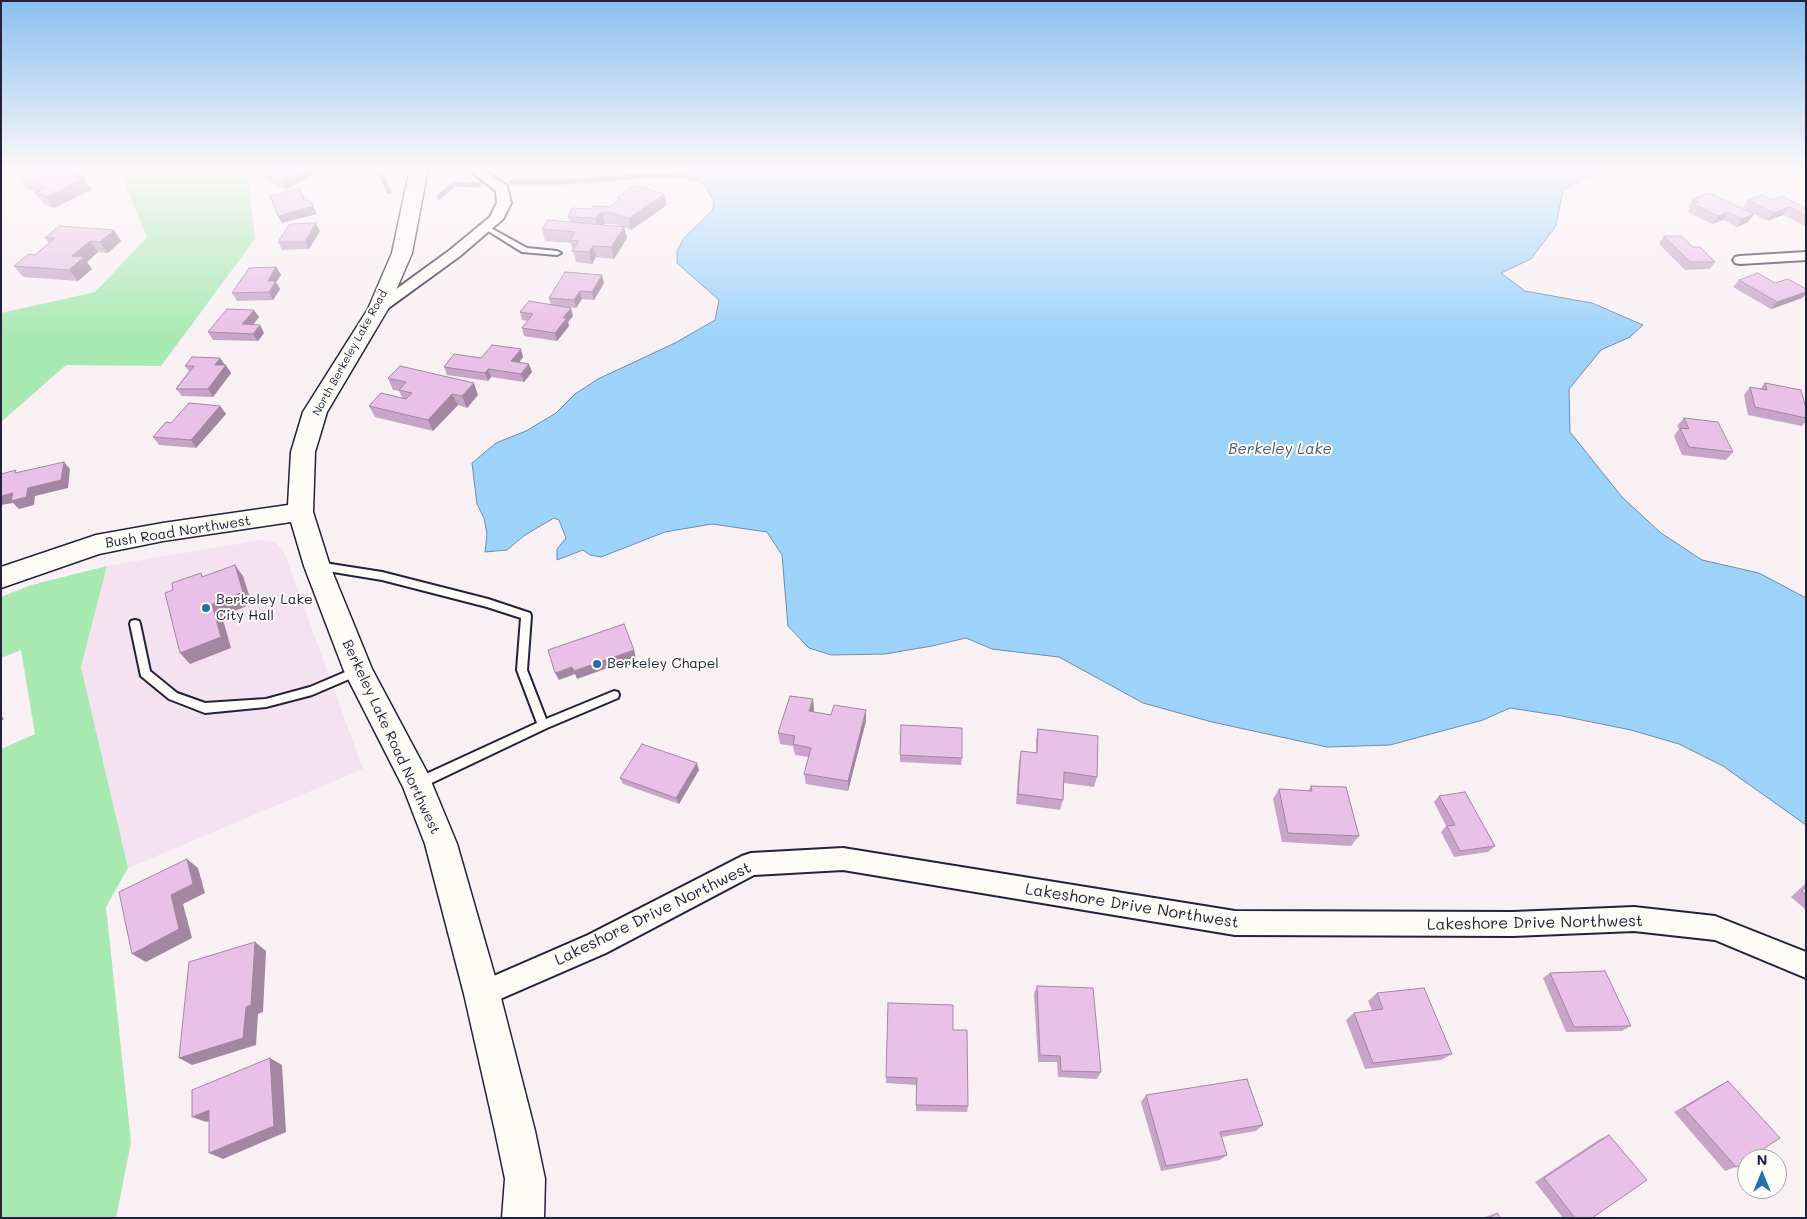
<!DOCTYPE html>
<html>
<head>
<meta charset="utf-8">
<style>
  body { margin:0 }
  #map { position:relative; width:1807px; height:1219px; overflow:hidden; background:#f9f0f4; font-family:Mali,sans-serif }
  canvas { display:block }
  .frame { position:absolute; inset:0; border:2px solid #22223b; pointer-events:none }
  .north { position:absolute; left:1737px; top:1149px; width:50px; height:50px; box-sizing:border-box; background:#fdfcf7; border:1px solid #a5a5ac; border-radius:50%; rotate:0deg; font-size:14px; font-weight:700; line-height:20px; text-align:center; color:#22223b }
  .north::after { content:''; display:block; margin:auto; width:18px; height:22px; background:#1f6fb2; clip-path:polygon(50% 0,100% 100%,50% 72%,0 100%) }
</style>
</head>
<body>
<div id="map">
<canvas width="1807" height="1219"></canvas>
<div class="frame"></div>
<div class="north">N</div>
</div>
<script>
const c = document.querySelector('canvas').getContext('2d');
c.lineJoin = 'round';
function fillPath(path, color) { c.fillStyle = color; c.fill(path, 'evenodd'); }
const poly = rows => new Path2D(rows.map(r => 'M' + r).join(''));
function trace(path, color, width, dash) { c.strokeStyle = color; c.lineWidth = width; c.lineCap = dash ? 'butt' : 'round'; c.setLineDash(dash || []); c.stroke(path); }
function write(font, color, halo, rows, align = 'center') {
  c.font = font + ' Mali,sans-serif'; c.lineWidth = 4; c.setLineDash([]); c.textBaseline = 'middle'; c.strokeStyle = halo; c.fillStyle = color; for (const [text, x, y, turn = 0] of rows) {
    c.save(); c.translate(x, y); c.rotate((+turn || 0) * Math.PI / 180); c.textAlign = isNaN(turn) ? turn : align; if (halo) c.strokeText(text, 0, 0); c.fillText(text, 0, 0); c.restore();
  }
}
const built = poly([
  [262,540,275,542,284,552,363,769,128,868,81,667,107,566]
]);
const green = poly([
  [99,168,247,168,255,239,161,366,66,365,1,422,1,313,95,292,147,237,122,177],
  [107,566,81,667,128,868,106,907,131,1142,116,1218,1,1218,1,749,35,734,21,650,1,658,1,597,31,585]
]);
const water = poly([
  [693,168,1621,168,1593,175,1563,190,1556,226,1531,259,1501,273,1525,291,1592,303,1643,325,1630,337,1601,350,1569,389,1570,432,1622,497,1661,533,1702,560,1759,573,1806,598,1806,825,1723,766,1679,744,1631,730,1562,716,1510,708,1483,720,1390,745,1327,747,1212,722,1143,703,1059,657,992,649,966,638,932,646,885,654,831,655,809,648,788,626,782,555,767,532,712,524,665,532,601,557,590,555,583,550,557,560,557,549,566,538,559,520,554,518,525,535,507,550,485,552,487,534,484,518,477,504,472,463,496,443,526,431,556,413,575,394,598,379,675,343,715,320,719,300,677,263,677,251,684,238,712,211,714,202,706,187,700,181,687,179,685,175,693,168]
]);
const stream = poly([
  [378,168,389,191],
  [511,182,564,182,639,176,685,175],
  [439,197,454,184,480,185]
]);
const lane = poly([
  [487,226,527,248,557,251,561,253,557,255,522,252,485,229,484,228,487,226],
  [318,562,382,572,488,599,530,613,531,616,527,670,546,719,614,691,618,692,619,695,618,698,547,728,421,788,417,789,413,788,411,784,413,780,537,723,517,670,521,618,487,607,382,580,315,569,313,566,318,562],
  [135,620,139,621,140,624,150,671,177,693,205,703,266,699,310,687,357,667,361,668,362,671,361,674,312,695,266,707,205,713,169,699,141,676,130,624,131,621,135,620]
]);
const street = poly([
  [466,168,481,168,507,186,511,203,503,219,460,256,383,312,373,312,370,309,373,306,450,250,490,217,497,203,496,191,466,168],
  [1806,252,1806,260,1740,264,1735,263,1733,260,1735,257,1740,256,1806,252],
  [843,848,1235,911,1513,912,1634,907,1715,916,1806,952,1806,978,1715,940,1634,931,1513,936,1235,935,843,870,754,875,606,953,491,1003,482,1007,473,1003,469,994,473,985,588,935,742,856,751,853,843,848]
]);
const secondary = poly([
  [410,168,428,168,412,253,388,309,327,412,315,452,313,512,330,566,372,669,428,774,457,844,500,994,535,1131,545,1179,544,1218,502,1218,505,1179,495,1131,464,994,425,844,403,787,344,671,304,566,291,522,163,541,99,554,1,588,1,567,96,535,163,523,288,505,291,452,303,412,368,309,392,253,410,168]
]);
const wall = poly([
  [578,168,609,168,608,170],
  [324,170,286,189,267,181,264,173],
  [19,177,86,180,85,180,91,190,54,208,43,204,35,193,36,192,27,189],
  [617,197,667,205,631,230,624,227,627,238,614,259,596,257,592,264,576,262,571,243,545,241,542,229,569,222,568,217,590,209,610,207,618,201],
  [605,224,614,224,621,226,604,225],
  [1693,199,1754,214,1748,222,1737,227,1723,220,1712,224,1688,212,1690,208,1688,207],
  [1748,200,1772,200,1806,208,1806,226,1783,215,1767,221,1742,208],
  [320,231,309,249,282,250,278,242],
  [1664,236,1693,247,1715,262,1710,269,1685,270,1659,244],
  [45,238,121,241,108,253,98,252,87,262,92,269,78,281,23,277,14,266,35,255,49,243],
  [276,267,281,275,276,282,280,289,273,300,237,301,232,293],
  [1739,280,1775,283,1806,289,1806,294,1802,298,1771,309,1733,287],
  [604,283,594,300,582,299,576,308,557,306,573,316,568,322,569,326,557,341,524,336,522,328,528,321,522,320,520,312,551,305,549,298],
  [259,317,253,325,260,325,264,333,258,341,213,340,208,332],
  [523,357,519,363,532,372,524,382,491,377,488,381,447,375,444,367,481,358],
  [226,365,231,373,213,397,182,396,176,389,189,371,185,366],
  [388,378,478,395,467,408,458,405,433,431,375,417,369,406,403,399,399,391,393,390],
  [1765,383,1806,418,1806,421,1802,426,1748,415,1744,395,1750,387,1760,389],
  [220,406,226,414,196,448,159,445,153,437,171,423],
  [1684,418,1733,452,1726,460,1682,455,1674,436,1679,429,1677,426],
  [814,710,814,712,866,721,848,791,806,784,804,774,809,757,795,755,793,746,780,744,778,733],
  [1038,729,1097,777,1094,787,1064,783,1063,800,1060,810,1016,804,1019,761,1021,751,1036,753,1036,740],
  [900,755,962,758,961,765,900,762],
  [699,770,679,804,623,784,620,778],
  [1311,786,1359,836,1351,846,1282,842,1273,799,1279,789,1308,791],
  [1439,796,1495,846,1488,852,1454,857,1441,832,1446,826,1434,802],
  [1806,883,1806,910,1791,897],
  [1550,973,1631,1026,1622,1031,1566,1032,1543,978],
  [1037,986,1101,1072,1097,1079,1058,1077,1057,1062,1038,1062,1034,994],
  [1377,993,1452,1054,1441,1060,1365,1069,1346,1020,1354,1013,1372,1011,1368,1001],
  [953,1030,968,1106,967,1112,916,1111,916,1085,886,1083,886,1077],
  [1728,1081,1736,1167,1725,1171,1674,1112,1718,1086],
  [1146,1095,1263,1125,1256,1131,1221,1137,1227,1155,1220,1160,1161,1171,1141,1102],
  [1609,1135,1592,1218,1563,1218,1535,1182,1600,1139],
  [1497,1213,1501,1218,1484,1218,1485,1217]
]);
const shadedWall = poly([
  [309,168,324,168,324,170,286,189,282,181],
  [78,169,91,190,54,208,46,197,68,173],
  [300,189,309,208,310,200,317,214,282,223,278,216],
  [664,194,667,205,631,230,629,218],
  [1789,207,1783,215,1767,221,1773,213],
  [602,212,605,224,598,229,595,218],
  [1728,212,1723,220,1712,224,1718,216],
  [1754,214,1748,222,1737,227,1742,219],
  [316,223,320,231,309,249,305,242],
  [624,227,627,238,614,259,611,247],
  [114,230,121,241,108,253,100,242],
  [90,241,98,252,87,262,92,269,78,281,69,270,72,256],
  [593,246,596,257,592,264,589,252],
  [276,267,281,275,276,282,280,289,273,300,269,292,268,281],
  [602,275,604,283,594,300,592,292],
  [580,291,582,299,576,308,574,300],
  [1806,292,1806,294,1802,298,1771,309,1777,302],
  [571,308,573,316,568,322,569,326,557,341,555,333,563,318],
  [254,310,259,317,247,332,242,324],
  [260,325,264,333,258,341,253,334],
  [521,349,523,357,514,369,511,361],
  [220,358,231,373,213,397,208,389,215,365],
  [529,364,532,372,524,382,521,374],
  [488,369,491,377,488,381,485,373],
  [474,383,478,395,467,408,462,396],
  [452,394,458,405,433,431,428,420],
  [220,406,226,414,196,448,191,440],
  [64,462,70,469,68,488,35,496,34,505,19,509,13,503,1,505,1,496,13,493,28,488],
  [235,565,243,576,252,604,222,616,231,648,190,664,180,653,212,604],
  [634,650,636,658,577,679,575,674,559,680,555,673,572,667],
  [813,699,814,710,811,722,809,711],
  [866,710,866,721,848,791,848,781],
  [1,715,4,719,1,721],
  [697,763,699,770,679,804,676,798],
  [187,859,198,868,205,893,183,904,192,938,146,962,132,954,171,895],
  [255,942,266,951,263,1012,258,1014,256,1045,192,1065,179,1058,246,1007],
  [270,1058,282,1065,286,1132,223,1159,209,1153],
  [209,1110,222,1116,206,1122,192,1117]
]);
const building = poly([
  [39,168,77,168,78,169,68,173,84,179,46,197,35,193,47,187,19,177,39,168],
  [273,168,309,168,282,181,264,173,273,168],
  [635,185,664,194,629,218,612,213,602,212,595,218,568,217,572,208,590,209,594,206,610,207,621,199,617,197,635,185],
  [300,189,305,201,310,200,313,206,278,216,270,196,300,189],
  [1709,193,1754,214,1742,219,1728,212,1718,216,1693,204,1699,202,1693,199,1709,193],
  [1763,195,1772,200,1782,196,1806,208,1806,216,1789,207,1773,213,1748,200,1763,195],
  [548,220,624,227,611,247,593,246,589,252,572,251,579,241,570,240,575,232,542,229,548,220],
  [316,223,305,242,278,242,290,224,316,223],
  [59,226,114,230,100,242,90,241,72,256,84,257,69,270,14,266,29,254,35,255,55,238,45,238,59,226],
  [1664,236,1681,236,1693,247,1700,247,1715,262,1690,262,1664,236],
  [276,267,268,281,276,281,269,292,232,293,249,268,276,267],
  [565,272,602,275,592,292,580,291,574,300,549,298,565,272],
  [1758,273,1775,283,1788,279,1806,289,1806,292,1777,302,1739,280,1758,273],
  [529,301,571,308,563,318,567,318,555,333,522,328,533,314,520,312,529,301],
  [227,309,254,310,242,324,260,325,253,334,208,332,227,309],
  [492,345,521,349,511,361,529,364,521,374,488,369,485,373,444,367,454,354,481,358,492,345],
  [192,357,220,358,215,365,226,365,208,389,176,389,194,366,185,366,192,357],
  [400,366,474,383,462,396,452,394,428,420,369,406,381,393,406,399,412,393,399,390,406,382,388,378,400,366],
  [1765,383,1801,390,1806,408,1806,418,1755,407,1750,387,1767,390,1765,383],
  [189,403,220,406,191,440,153,437,166,422,171,423,189,403],
  [1684,418,1718,422,1733,452,1689,447,1680,428,1689,429,1684,418],
  [64,462,61,480,28,488,26,497,11,501,13,493,1,496,1,474,16,470,15,473,64,462],
  [235,565,243,592,212,604,221,637,180,653,165,593,173,590,172,583,201,573,202,577,235,565],
  [624,624,634,650,574,671,572,667,555,673,548,650,624,624],
  [790,696,813,699,809,711,831,715,834,705,866,710,848,781,804,774,811,748,793,744,795,736,778,733,790,696],
  [901,725,962,728,962,758,900,755,901,725],
  [1038,729,1098,736,1097,777,1064,772,1063,800,1018,794,1021,751,1037,753,1038,729],
  [642,744,697,763,676,798,620,778,642,744],
  [1311,786,1346,787,1359,836,1288,833,1279,789,1312,791,1311,786],
  [1465,792,1495,846,1460,851,1447,826,1455,825,1439,796,1465,792],
  [187,859,193,884,171,895,179,929,132,954,119,892,187,859],
  [1806,887,1806,895,1801,891,1806,887],
  [255,942,251,1005,246,1007,243,1038,179,1058,189,962,255,942],
  [1605,971,1631,1026,1574,1027,1550,973,1605,971],
  [1037,986,1093,988,1101,1072,1061,1071,1060,1056,1040,1055,1037,986],
  [1424,988,1452,1054,1373,1063,1354,1013,1383,1009,1377,993,1424,988],
  [888,1003,953,1005,953,1030,967,1030,968,1106,916,1105,917,1078,886,1077,888,1003],
  [270,1058,274,1126,209,1153,209,1110,192,1117,192,1090,270,1058],
  [1247,1079,1263,1125,1220,1132,1227,1155,1166,1166,1146,1095,1247,1079],
  [1728,1081,1780,1138,1748,1159,1747,1159,1747,1160,1736,1167,1684,1108,1728,1081],
  [1609,1135,1647,1180,1592,1218,1575,1218,1544,1178,1609,1135],
  [1497,1213,1501,1218,1489,1218,1497,1213]
]);
const markers = [
  [206,608,5,"#1f6fb2"],
  [597,664,5,"#1f6fb2"]
];
const farStreetnames = [
  ["North Berkeley Lake Road",350,353,-61]
];
const streetNames = [
  ["Bush Road Northwest",178,532,-9],
  ["Berkeley Lake Road Northwest",391,737,65]
];
const poiNames = [
  ["Berkeley Lake",216,600],
  ["City Hall",216,616],
  ["Berkeley Chapel",607,664]
];
const waterNames = [
  ["Berkeley Lake",1280,449]
];
const nearStreetnames = [
  ["Lakeshore Drive Northwest",1132,906,9],
  ["Lakeshore Drive Northwest",653,914,-26],
  ["Lakeshore Drive Northwest",1535,923,-1]
];
fillPath(built, '#f4e2f0');
fillPath(green, '#a8e9b2');
fillPath(water, '#9dd2fb');
trace(water, '#6c8cae', 1);
trace(stream, '#6c8cae', 5);
trace(lane, '#22223b', 4);
trace(street, '#22223b', 4);
trace(secondary, '#22223b', 3);
fillPath(lane, '#fdfcf7');
fillPath(street, '#fdfcf7');
fillPath(secondary, '#fdfcf7');
fillPath(wall, '#c8a5c8');
fillPath(shadedWall, '#a386a2');
fillPath(building, '#e9c0e8');
trace(building, '#a386a2', 1);
const sky = c.createLinearGradient(0, 0, 0, 339);
sky.addColorStop(0, '#8ac0f0');
sky.addColorStop(0.5, '#fcf8fa');
sky.addColorStop(1, '#fcf8fa00');
c.fillStyle = sky;
c.fillRect(0, 0, 1807, 339);
for (const [x, y, r, color] of markers) { const dot = new Path2D(); dot.arc(x, y, r, 0, 2 * Math.PI); c.fillStyle = color; c.fill(dot); trace(dot, '#fdfcf7', 2); }
write('11px', '#22223b', '#fdfcf7', farStreetnames);
write('14px', '#22223b', '#fdfcf7', streetNames);
write('14px', '#22223b', '#fdfcf7', poiNames, 'left');
write('italic 15px', '#475775', '#fdfcf7', waterNames);
write('16px', '#22223b', '#fdfcf7', nearStreetnames);
</script>
</body>
</html>
